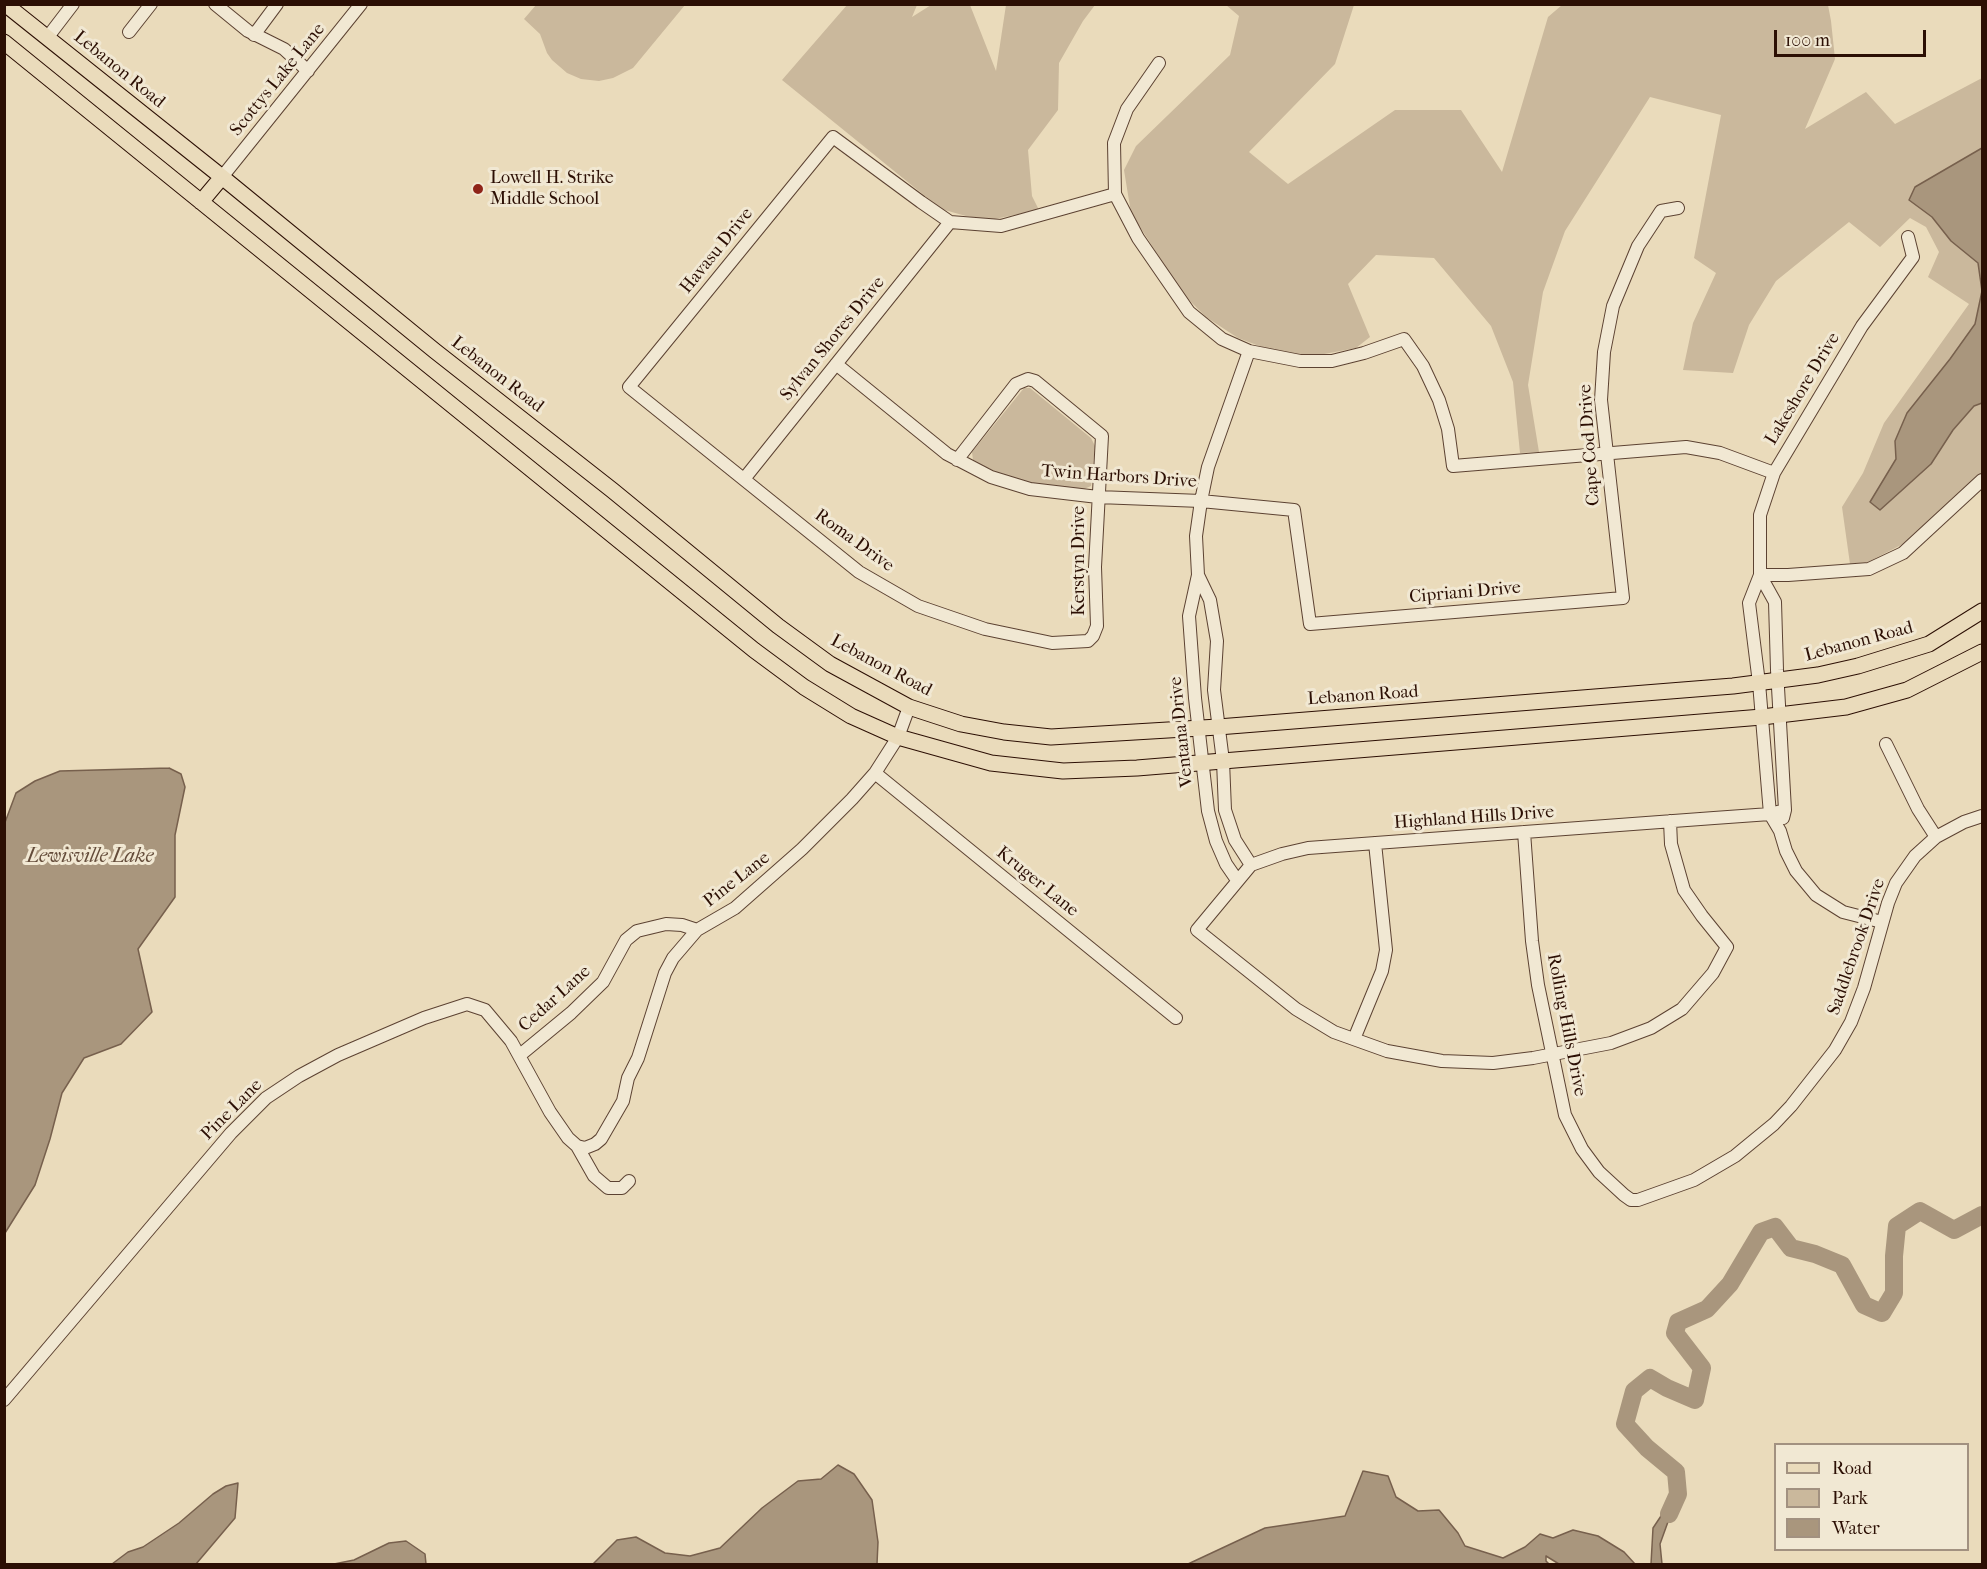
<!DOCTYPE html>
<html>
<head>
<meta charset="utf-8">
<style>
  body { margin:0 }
  #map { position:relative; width:1987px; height:1569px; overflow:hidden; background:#eadbbb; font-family:"IM FELL French Canon",serif }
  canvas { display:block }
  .frame { position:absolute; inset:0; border:6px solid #2c0f04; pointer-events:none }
  .legend { position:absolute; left:1774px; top:1443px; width:195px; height:108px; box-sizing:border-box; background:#f1e8d3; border:2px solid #a29180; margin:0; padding:8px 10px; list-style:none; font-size:18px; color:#2c0f04 }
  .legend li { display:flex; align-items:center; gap:12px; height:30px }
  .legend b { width:30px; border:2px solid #a29180 }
  .scale { position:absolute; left:1774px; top:30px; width:152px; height:27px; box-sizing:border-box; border:3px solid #2c0f04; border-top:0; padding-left:8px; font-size:18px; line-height:21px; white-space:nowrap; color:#2c0f04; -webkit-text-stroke:4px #f1e8d3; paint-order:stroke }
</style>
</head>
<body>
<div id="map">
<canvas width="1987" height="1569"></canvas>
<div class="frame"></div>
<ul class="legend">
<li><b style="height:8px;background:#eadbbb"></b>Road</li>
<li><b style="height:16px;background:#cab89c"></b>Park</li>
<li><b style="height:16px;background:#a9967d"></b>Water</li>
</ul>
<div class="scale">100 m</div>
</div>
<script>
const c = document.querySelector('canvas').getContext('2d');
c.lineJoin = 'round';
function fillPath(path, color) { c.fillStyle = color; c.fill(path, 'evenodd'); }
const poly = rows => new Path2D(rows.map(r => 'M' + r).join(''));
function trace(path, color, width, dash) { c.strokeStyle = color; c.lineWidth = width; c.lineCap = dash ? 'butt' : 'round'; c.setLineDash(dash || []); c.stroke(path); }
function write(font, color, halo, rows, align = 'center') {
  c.font = font + ' "IM FELL French Canon",serif'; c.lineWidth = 6; c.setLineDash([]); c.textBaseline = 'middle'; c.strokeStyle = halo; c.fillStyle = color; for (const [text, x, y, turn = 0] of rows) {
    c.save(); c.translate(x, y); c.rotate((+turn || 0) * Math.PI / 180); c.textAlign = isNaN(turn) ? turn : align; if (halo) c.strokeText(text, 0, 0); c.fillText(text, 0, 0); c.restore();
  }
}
const green = poly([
  [536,5,536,4,685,5,633,68,613,78,599,81,581,79,567,73,552,60,547,53,540,34,524,19],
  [847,5,917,5,912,17,931,5,970,5,996,71,1006,5,1095,5,1083,21,1059,63,1058,110,1028,150,1032,196,1039,210,990,220,966,216,941,209,782,80],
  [1226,5,1354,5,1335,64,1249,152,1288,184,1395,110,1461,110,1502,172,1548,17,1562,5,1828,5,1831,21,1835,59,1805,129,1866,92,1895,124,1982,78,1982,474,1958,497,1903,544,1868,562,1850,564,1842,507,1863,473,1884,423,1969,304,1928,277,1939,252,1926,227,1910,218,1880,247,1849,222,1776,281,1749,325,1733,373,1683,370,1693,323,1716,273,1694,258,1721,115,1650,97,1565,231,1543,292,1528,385,1539,452,1520,453,1513,382,1491,326,1434,258,1376,255,1348,284,1370,337,1356,348,1319,355,1295,355,1262,347,1238,338,1206,317,1183,294,1131,213,1124,170,1136,146,1230,55,1239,16],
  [1024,388,1030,388,1091,438,1095,446,1091,486,1084,489,1027,483,1000,474,973,460,972,452]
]);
const water = poly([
  [1982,148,1982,403,1974,406,1953,430,1931,464,1880,510,1870,502,1896,459,1895,441,1907,413,1950,359,1975,324,1982,291,1978,263,1951,241,1932,217,1909,200,1915,187,1982,148],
  [169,768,181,774,185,787,175,835,175,897,138,949,152,1012,121,1044,84,1058,62,1093,50,1139,35,1185,5,1233,4,825,16,793,35,781,60,771,169,768],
  [838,1465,854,1474,872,1500,878,1542,877,1564,593,1564,617,1540,636,1537,665,1553,690,1556,720,1548,762,1508,798,1481,821,1479,838,1465],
  [1363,1471,1388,1476,1396,1497,1418,1511,1439,1510,1458,1533,1465,1546,1503,1558,1525,1547,1540,1534,1553,1538,1573,1530,1598,1536,1624,1552,1635,1564,1559,1564,1546,1556,1546,1561,1549,1564,1188,1564,1265,1528,1345,1516,1363,1471],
  [238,1483,235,1518,196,1564,112,1564,128,1552,143,1547,179,1523,213,1494,226,1486,238,1483],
  [1678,1494,1660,1544,1662,1564,1651,1564,1653,1528,1673,1498,1678,1494],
  [406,1541,425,1554,426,1564,334,1564,354,1560,389,1543,406,1541]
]);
const river = poly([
  [1669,1514,1678,1494,1676,1472,1647,1448,1625,1424,1634,1391,1650,1378,1667,1388,1695,1400,1702,1368,1675,1333,1678,1322,1707,1309,1730,1284,1761,1232,1775,1227,1791,1248,1815,1254,1842,1265,1864,1305,1882,1313,1894,1293,1894,1256,1897,1226,1920,1211,1954,1230,1982,1215]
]);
const minor = poly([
  [215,4,248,31,284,49,308,71],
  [129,32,151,4],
  [254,35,277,4],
  [47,38,73,4],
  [1159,63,1127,109,1114,143,1115,194,1138,238,1189,312,1222,339,1249,351,1300,361,1332,361,1364,353,1404,339,1423,366,1439,400,1448,429,1453,466,1686,447,1720,453,1774,473],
  [222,177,361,4],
  [836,364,947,454,991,477,1030,489,1098,497,1201,501,1294,510,1310,624,1623,598,1601,400,1604,352,1613,306,1638,246,1661,211,1678,208],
  [957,460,1016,384,1028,379,1035,381,1102,436,1095,567,1097,626,1093,636,1088,641,1052,643,985,629,918,606,859,572,629,387,833,137,921,202,950,222,1001,226,1115,194],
  [744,479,950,222],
  [1198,575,1210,600,1217,641,1214,690,1223,761,1225,810,1235,840,1251,865],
  [1760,575,1775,602,1777,670,1785,810,1783,818],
  [1760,575,1788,575,1869,569,1903,553,1982,480],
  [1886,744,1918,809,1936,837],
  [875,773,1176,1018],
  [1670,821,1671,844,1684,890,1702,916,1727,947,1713,973,1682,1009,1651,1028,1611,1043,1533,1058,1493,1063,1442,1061,1387,1051,1334,1032,1296,1009,1197,930,1251,865,1282,854,1308,848,1714,818,1770,814,1785,810],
  [1524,832,1532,941,1538,985,1565,1115,1582,1149,1599,1172,1624,1195,1631,1200,1638,1200,1694,1180,1735,1156,1774,1124,1791,1106,1835,1050,1851,1022,1864,988,1888,903,1896,883,1915,856,1936,837,1964,822,1982,816],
  [1237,880,1226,864,1216,841,1208,811,1195,698,1189,616,1198,575,1196,536,1201,501,1208,467,1249,351],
  [1882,922,1843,912,1816,895,1796,871,1786,851,1780,831,1770,814,1759,683,1749,603,1760,575,1760,515,1774,473,1862,326,1913,257,1908,237],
  [1354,1039,1382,971,1386,950,1375,843],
  [520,1055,571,1013,603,982,626,940,637,931,666,924,682,925,697,930],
  [577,1146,585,1148,595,1144,601,1139,623,1101,628,1078,638,1058,665,973,673,958,697,930,735,908,802,849,852,799,875,773,898,737,909,707],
  [4,1400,231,1133,266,1098,299,1076,338,1055,424,1018,467,1004,485,1010,511,1041,550,1112,568,1138,577,1146,594,1176,608,1188,622,1188,629,1181]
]);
const major = poly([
  [5,4,222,177,435,351,612,490,778,626,830,664,909,707,961,724,1004,732,1051,737,1218,727,1733,686,1818,675,1858,666,1929,644,1982,611],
  [4,42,754,650,804,687,851,716,898,737,991,763,1063,771,1137,768,1762,717,1846,707,1907,690,1982,652],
  [201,202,222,177]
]);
const markers = [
  [478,189,6,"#8f2418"]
];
const streetNames = [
  ["Lebanon Road",119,70,39],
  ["Scottys Lake Lane",278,80,-51],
  ["Havasu Drive",717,251,-51],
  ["Sylvan Shores Drive",833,339,-51],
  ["Lebanon Road",497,375,38],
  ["Lakeshore Drive",1803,389,-59],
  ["Cape Cod Drive",1590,445,-94],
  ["Twin Harbors Drive",1119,477,4],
  ["Roma Drive",854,541,36],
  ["Kerstyn Drive",1080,561,-90],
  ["Cipriani Drive",1465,593,-5],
  ["Lebanon Road",1859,642,-15],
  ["Lebanon Road",881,666,28],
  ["Lebanon Road",1363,696,-4],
  ["Ventana Drive",1182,732,-96],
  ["Highland Hills Drive",1474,818,-4],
  ["Pine Lane",737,880,-38],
  ["Kruger Lane",1037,882,39],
  ["Saddlebrook Drive",1857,947,-71],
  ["Cedar Lane",555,999,-42],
  ["Rolling Hills Drive",1566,1025,79],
  ["Pine Lane",232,1110,-45]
];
const poiNames = [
  ["Lowell H. Strike",490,179],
  ["Middle School",490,200]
];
const waterNames = [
  ["Lewisville Lake",90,857]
];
fillPath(green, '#cab89c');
fillPath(water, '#a9967d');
trace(water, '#77604d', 1.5);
trace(river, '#a9967d', 18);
trace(minor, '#5c4232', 14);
trace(major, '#2c0f04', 17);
trace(minor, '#f1e8d3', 12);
trace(major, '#eadbbb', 15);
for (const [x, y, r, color] of markers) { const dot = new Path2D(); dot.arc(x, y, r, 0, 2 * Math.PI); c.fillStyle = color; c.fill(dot); trace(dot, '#f1e8d3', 2); }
write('18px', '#2c0f04', '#f1e8d3', streetNames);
write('18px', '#2c0f04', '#f1e8d3', poiNames, 'left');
write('italic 20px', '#644c3a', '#f1e8d3', waterNames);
</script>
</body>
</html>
